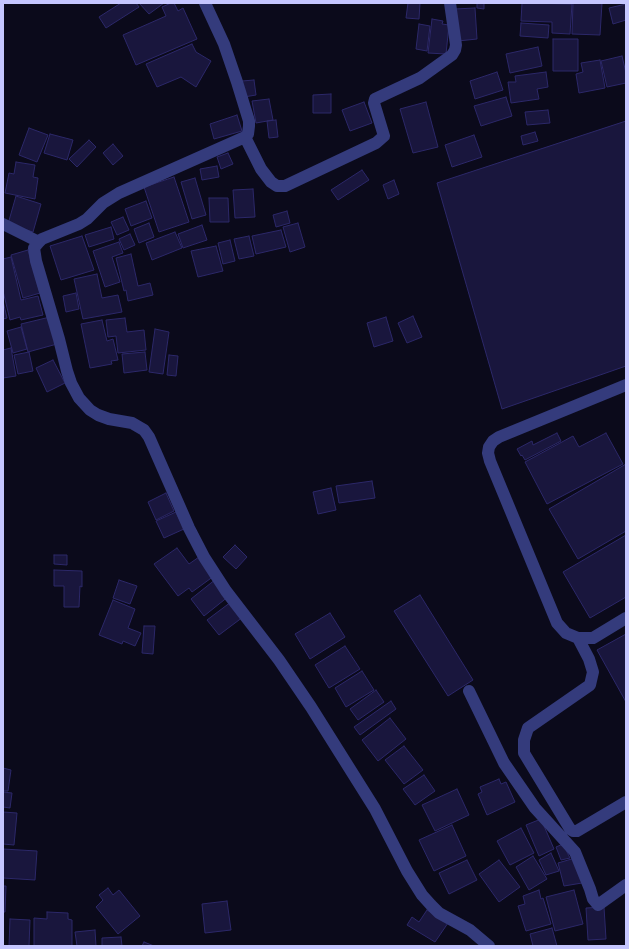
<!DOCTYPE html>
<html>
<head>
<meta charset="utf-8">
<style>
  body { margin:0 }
  #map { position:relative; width:629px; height:949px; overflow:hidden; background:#0b0a1b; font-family:"PT Sans",sans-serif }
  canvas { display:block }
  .frame { position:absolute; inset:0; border:4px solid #c5c6ff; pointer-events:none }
</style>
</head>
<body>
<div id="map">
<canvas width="629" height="949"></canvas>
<div class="frame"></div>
</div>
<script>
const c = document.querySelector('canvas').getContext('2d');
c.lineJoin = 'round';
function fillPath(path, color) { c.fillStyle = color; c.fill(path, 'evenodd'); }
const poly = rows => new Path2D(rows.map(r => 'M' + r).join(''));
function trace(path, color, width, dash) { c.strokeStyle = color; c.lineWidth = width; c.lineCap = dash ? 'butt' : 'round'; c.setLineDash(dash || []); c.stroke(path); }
const building = poly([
  [121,3,136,3,139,7,106,28,99,17,121,3],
  [139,3,164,3,149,14,139,3],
  [171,3,174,3,178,11,183,8,197,39,136,65,123,35,166,16,162,7,171,3],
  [408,3,420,3,419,19,406,18,408,3],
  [477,3,484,3,484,9,477,8,477,3],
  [522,3,572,4,570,34,552,33,552,22,521,21,522,3],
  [573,3,602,3,600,35,572,34,573,3],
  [626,4,626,20,613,24,609,8,626,4],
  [475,8,477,39,458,41,455,9,475,8],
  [432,19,443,21,442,24,449,25,446,54,428,53,432,19],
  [521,23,549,25,548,38,520,36,521,23],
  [419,24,430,26,427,51,416,49,419,24],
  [553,39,578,39,578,71,553,71,553,39],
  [192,44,196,52,211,61,196,87,181,77,157,87,146,64,192,44],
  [538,47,542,66,510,73,506,54,538,47],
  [622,56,626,73,626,83,607,87,601,61,622,56],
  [600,60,605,88,579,93,576,74,583,72,581,63,600,60],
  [497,72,503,90,475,99,470,81,497,72],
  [546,72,548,87,537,89,539,99,511,103,508,82,516,82,515,76,546,72],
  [254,80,256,95,244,97,242,81,254,80],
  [331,94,331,113,313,113,313,95,331,94],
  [506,97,512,116,481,126,474,106,506,97],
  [269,99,273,120,256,123,252,101,269,99],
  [364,102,372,123,350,131,342,110,364,102],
  [426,102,438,147,413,153,400,109,426,102],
  [548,110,550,123,527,125,525,112,548,110],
  [237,115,242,131,214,139,210,124,237,115],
  [276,120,278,137,269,138,267,121,276,120],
  [626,121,626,366,502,409,437,183,626,121],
  [29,128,48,135,37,162,19,155,29,128],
  [535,132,538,141,523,145,521,136,535,132],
  [50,134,73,140,67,160,44,153,50,134],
  [474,135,482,157,452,167,445,145,474,135],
  [89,140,96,147,77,167,69,159,89,140],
  [113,144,123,156,113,165,103,153,113,144],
  [228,153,233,164,221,169,217,157,228,153],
  [16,162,35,165,33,177,38,178,35,199,5,193,9,173,14,174,16,162],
  [217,166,219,177,202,180,200,169,217,166],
  [362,170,369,180,338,200,331,190,362,170],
  [174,177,189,222,159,232,144,187,174,177],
  [195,178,206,215,192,219,181,182,195,178],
  [394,180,399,194,388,199,383,185,394,180],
  [253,189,255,217,235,218,233,190,253,189],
  [16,196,41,204,33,232,8,224,16,196],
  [209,198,228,198,229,222,210,222,209,198],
  [146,201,152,218,131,226,125,209,146,201],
  [287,211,290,223,276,227,273,215,287,211],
  [123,217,129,230,117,235,111,222,123,217],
  [149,223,154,237,139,243,134,229,149,223],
  [298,223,305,247,290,252,283,227,298,223],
  [202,225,207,240,183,248,178,234,202,225],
  [111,227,114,239,89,247,85,235,111,227],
  [281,230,286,247,256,254,252,236,281,230],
  [175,232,182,248,152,260,146,243,175,232],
  [130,234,135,245,124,250,119,239,130,234],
  [82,236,94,270,61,280,50,246,82,236],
  [249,236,254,256,239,259,234,239,249,236],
  [230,240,235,261,223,264,218,243,230,240],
  [119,242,123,253,112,257,120,282,105,287,93,251,119,242],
  [216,246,223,271,198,277,191,251,216,246],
  [28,250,40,293,23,298,11,255,28,250],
  [131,254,138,286,150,283,153,295,128,301,126,290,124,291,116,258,131,254],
  [11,257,21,300,38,296,43,315,21,320,20,317,10,320,3,291,3,259,11,257],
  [97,274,102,298,118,295,122,312,83,319,74,279,97,274],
  [76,293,79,309,66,312,63,296,76,293],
  [3,301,7,318,3,319,3,301],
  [413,316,422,337,407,343,398,323,413,316],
  [50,317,57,344,28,352,21,324,50,317],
  [386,317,393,341,374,347,367,323,386,317],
  [125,318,127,332,144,330,146,350,118,353,116,336,108,337,106,320,125,318],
  [102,320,107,341,113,339,118,360,111,361,112,364,90,368,81,324,102,320],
  [21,327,27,349,13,353,7,331,21,327],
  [155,329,169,332,163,374,149,372,155,329],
  [11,348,16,376,3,378,3,350,11,348],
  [29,352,33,371,18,374,14,355,29,352],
  [145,352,147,370,124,373,122,354,145,352],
  [169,355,178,356,176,376,167,375,169,355],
  [53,360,65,383,47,392,36,368,53,360],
  [557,433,561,441,525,460,522,455,521,456,517,449,532,441,533,445,557,433],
  [606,433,623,464,547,504,525,462,573,436,579,447,606,433],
  [626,464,626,531,578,559,549,509,626,464],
  [372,481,375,498,339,503,336,486,372,481],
  [331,488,336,510,318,514,313,492,331,488],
  [166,493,174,511,156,520,148,502,166,493],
  [176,512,184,529,164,538,156,521,176,512],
  [626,535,626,597,590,618,563,572,626,535],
  [235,545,247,557,236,569,223,557,235,545],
  [177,548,189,564,199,557,214,576,192,592,189,588,178,596,154,564,177,548],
  [54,555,67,555,67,565,54,564,54,555],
  [54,570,82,571,82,587,80,586,79,607,64,607,64,586,54,586,54,570],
  [216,579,229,596,204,616,191,599,216,579],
  [119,580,137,586,130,604,113,598,119,580],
  [420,595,473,680,448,696,394,611,420,595],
  [113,600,135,609,128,628,141,633,135,646,123,641,122,644,99,635,113,600],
  [231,602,243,617,219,635,207,620,231,602],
  [330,613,345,637,310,659,295,634,330,613],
  [144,626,155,626,153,654,142,653,144,626],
  [626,634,626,702,597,650,626,634],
  [345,646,360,669,329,688,315,665,345,646],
  [362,671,374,690,346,707,335,688,362,671],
  [376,690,384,702,358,720,350,709,376,690],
  [391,701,396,709,360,735,354,727,391,701],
  [390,718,406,739,378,761,362,740,390,718],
  [404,746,423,770,404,784,385,760,404,746],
  [3,768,11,770,8,791,3,791,3,768],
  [424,775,435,791,415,805,403,789,424,775],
  [499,779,501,784,506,782,515,802,487,815,478,794,482,792,480,787,499,779],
  [457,789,469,815,435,831,422,805,457,789],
  [3,792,12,793,10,808,3,807,3,792],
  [3,812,17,813,14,845,3,844,3,812],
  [541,819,554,849,539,856,526,825,541,819],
  [452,825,466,856,434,871,419,840,452,825],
  [521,828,534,853,510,865,497,841,521,828],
  [563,844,570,858,561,860,556,847,563,844],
  [3,849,37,851,35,880,3,878,3,849],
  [551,853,559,871,546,875,539,860,551,853],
  [533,856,547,879,529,890,516,867,533,856],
  [575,858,582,883,564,886,558,863,575,858],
  [467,860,477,880,449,894,439,873,467,860],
  [499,860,520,887,499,902,479,874,499,860],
  [3,886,6,886,5,912,3,912,3,886],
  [108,888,113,895,119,890,140,916,118,934,96,907,103,900,99,895,108,888],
  [539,890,541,899,543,898,551,924,526,931,518,906,525,904,523,896,539,890],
  [574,890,583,924,555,931,546,897,574,890],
  [227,901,231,930,205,933,202,904,227,901],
  [604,907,606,939,588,940,586,908,604,907],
  [427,910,448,923,435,942,407,925,412,917,419,922,427,910],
  [47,912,68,913,68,919,72,920,72,946,34,946,34,918,47,919,47,912],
  [10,919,30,920,29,946,9,946,10,919],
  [552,928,557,946,533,946,530,934,552,928],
  [95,930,96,946,77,946,75,932,95,930],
  [121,937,122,946,102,946,102,938,121,937],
  [144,942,154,946,142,946,144,942]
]);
const minor = poly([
  [205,3,224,44,237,82,249,121,249,126,248,134,245,137,119,193,103,203,87,219,79,224,42,239,39,242,34,248,36,261,59,339,67,371,71,383,79,398,90,410,98,415,109,419,132,423,144,430,149,437,189,528,204,557,226,591,279,660,311,707,375,809,407,871,422,895,431,905,439,913,470,930,489,946],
  [245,137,261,169,271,182,277,186,285,186,376,143,384,136,374,103,375,99,420,78,452,55,455,50,456,45,450,3],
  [3,224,39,242],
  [626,385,499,437,493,441,489,447,488,453,490,461,557,623,566,633,578,638,593,638,626,618],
  [578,638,589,659,593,672,590,685,528,728,524,740,524,753,570,829,573,831,577,831,626,802],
  [469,691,504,763,535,808,575,852,590,889,593,899,598,905,626,885]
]);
fillPath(building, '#19163d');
trace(building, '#2c2869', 1);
trace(minor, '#343b7c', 12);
</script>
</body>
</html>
